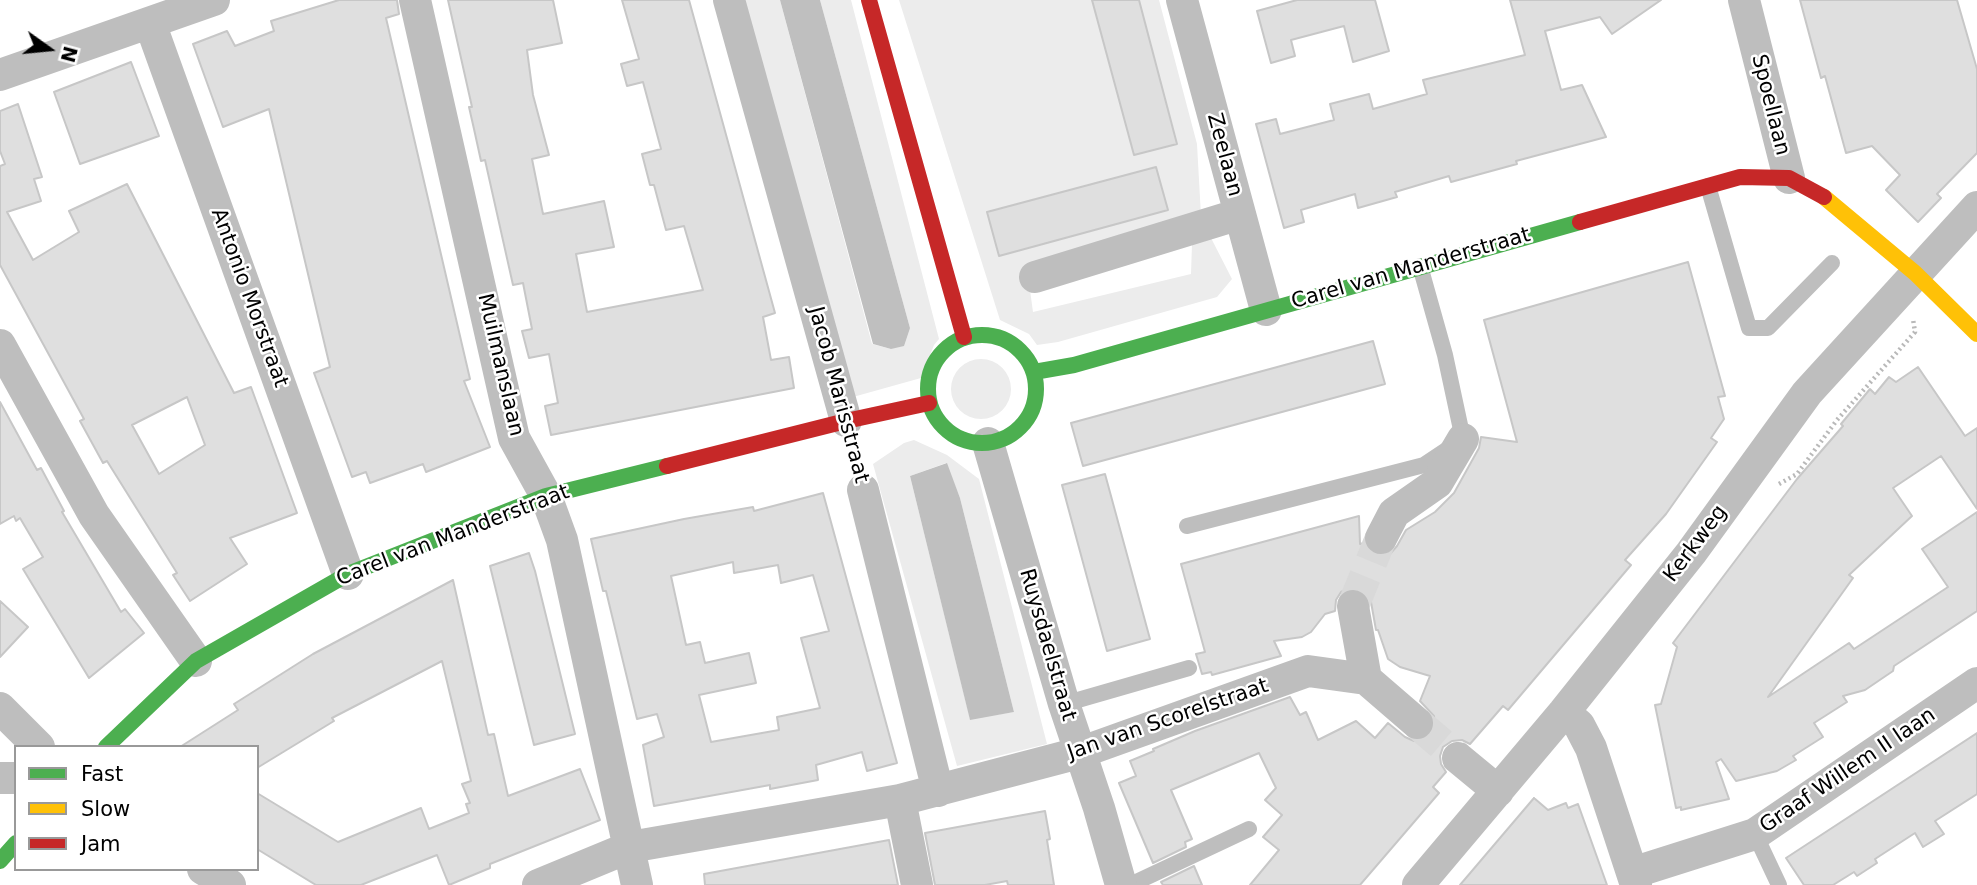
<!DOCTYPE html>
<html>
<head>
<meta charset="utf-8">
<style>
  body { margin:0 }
  #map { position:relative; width:1977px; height:885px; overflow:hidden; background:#fff; font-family:"DejaVu Sans",sans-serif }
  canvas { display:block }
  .legend { position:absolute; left:14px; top:745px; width:245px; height:126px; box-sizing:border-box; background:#fff; border:2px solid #999; margin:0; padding:9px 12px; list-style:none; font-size:21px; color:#000 }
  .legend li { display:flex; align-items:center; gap:14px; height:35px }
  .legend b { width:35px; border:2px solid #999 }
  .north { position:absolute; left:14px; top:14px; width:70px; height:70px; -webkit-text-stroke:5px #fff; paint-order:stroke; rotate:105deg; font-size:19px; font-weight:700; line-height:28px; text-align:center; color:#000 }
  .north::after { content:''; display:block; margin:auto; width:24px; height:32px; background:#000; clip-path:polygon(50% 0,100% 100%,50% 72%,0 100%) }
</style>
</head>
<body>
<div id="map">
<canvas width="1977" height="885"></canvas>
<ul class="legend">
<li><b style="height:9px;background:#4caf50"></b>Fast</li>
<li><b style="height:9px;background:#ffc107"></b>Slow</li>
<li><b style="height:9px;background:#c62828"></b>Jam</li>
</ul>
<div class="north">N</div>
</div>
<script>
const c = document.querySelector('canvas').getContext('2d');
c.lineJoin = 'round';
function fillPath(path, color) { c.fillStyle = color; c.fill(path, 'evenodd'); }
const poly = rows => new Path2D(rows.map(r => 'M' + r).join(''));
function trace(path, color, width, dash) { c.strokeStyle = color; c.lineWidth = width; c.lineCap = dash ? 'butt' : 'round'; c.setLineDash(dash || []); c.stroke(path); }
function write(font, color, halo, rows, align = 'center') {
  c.font = font + ' "DejaVu Sans",sans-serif'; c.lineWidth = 5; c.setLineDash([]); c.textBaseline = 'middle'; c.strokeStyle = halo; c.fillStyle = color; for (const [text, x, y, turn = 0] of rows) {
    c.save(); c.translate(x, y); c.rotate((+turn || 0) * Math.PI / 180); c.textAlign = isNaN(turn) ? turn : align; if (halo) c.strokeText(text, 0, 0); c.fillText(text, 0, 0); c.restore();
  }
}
const green = poly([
  [745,0,780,0,872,344,891,349,910,328,820,0,851,0,939,339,934,345,921,378,853,397],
  [899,0,1159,0,1197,144,1201,216,1027,268,1033,312,1191,274,1192,244,1210,236,1232,279,1217,297,1058,342,1037,345,1029,334,1000,320],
  '951 389a30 30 0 1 1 60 0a30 30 0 1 1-60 0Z',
  [914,440,947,455,979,479,1047,744,957,766,873,464,904,443],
  [946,463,960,498,1014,712,970,719,910,476]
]);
const water = poly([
  [780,0,820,0,910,328,904,346,891,349,873,344],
  [947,463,960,498,1014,712,970,720,910,476]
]);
const building = poly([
  [339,0,397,0,399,14,386,18,470,379,464,381,490,447,426,472,423,464,370,483,366,472,352,477,314,373,330,367,269,109,223,127,193,44,227,31,235,46,274,31,271,21,339,0],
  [448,0,553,0,562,43,527,50,533,95,549,155,532,159,543,214,604,201,614,247,576,254,587,312,703,290,684,226,666,230,654,185,650,185,642,154,661,149,643,82,627,86,621,64,639,59,622,0,689,0,775,313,763,317,771,360,789,357,794,388,551,435,545,406,558,403,549,354,529,358,522,331,532,329,523,283,513,285,485,160,481,161,474,129,469,107,472,107,448,0],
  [1092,0,1139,0,1177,144,1134,155,1092,0],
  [1297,0,1375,0,1389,51,1353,62,1344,26,1291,40,1295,56,1271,63,1257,11,1297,0],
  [1510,0,1661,0,1612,34,1600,17,1545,31,1561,90,1582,85,1606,137,1516,161,1517,164,1451,182,1449,176,1395,192,1397,197,1358,208,1355,194,1301,210,1304,222,1284,228,1256,124,1276,119,1280,134,1334,120,1330,104,1369,94,1373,109,1427,94,1423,80,1525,55,1510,0],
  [1800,0,1957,0,1977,69,1977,153,1937,194,1941,198,1918,222,1886,190,1900,175,1872,146,1846,153,1825,76,1821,78,1800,0],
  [131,62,159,136,80,164,54,92,131,62],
  [18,104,42,177,34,179,41,201,7,212,33,260,79,232,69,211,127,184,234,393,251,387,297,513,230,538,247,564,190,601,173,575,177,573,107,461,103,463,80,421,84,419,0,265,0,166,5,164,0,151,0,111,18,104],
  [187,397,205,445,159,474,132,425,187,397],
  [1156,167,1168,210,999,256,987,212,1156,167],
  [1688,262,1725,396,1718,397,1724,419,1711,438,1717,442,1666,514,1625,560,1631,565,1508,710,1503,706,1470,744,1462,740,1452,741,1443,747,1440,756,1441,764,1446,772,1433,787,1439,793,1360,885,1250,885,1279,850,1263,837,1282,815,1265,800,1276,788,1259,753,1171,790,1192,839,1185,842,1186,847,1153,863,1119,783,1136,776,1130,761,1154,751,1153,749,1195,731,1290,697,1300,715,1306,712,1318,740,1356,721,1375,738,1388,723,1405,737,1414,741,1422,740,1430,735,1435,726,1434,716,1420,701,1430,676,1400,667,1388,659,1378,630,1376,630,1371,602,1367,594,1359,589,1349,588,1341,592,1336,600,1335,611,1325,614,1311,632,1302,637,1274,641,1281,656,1212,675,1211,672,1202,674,1196,654,1205,652,1181,564,1359,516,1360,544,1364,543,1366,548,1373,555,1382,556,1390,554,1397,546,1406,530,1435,512,1454,493,1479,448,1481,437,1517,442,1484,320,1688,262],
  [1373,341,1385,384,1083,466,1071,423,1373,341],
  [1918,367,1965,436,1977,428,1977,509,1941,456,1893,488,1912,516,1849,575,1853,578,1768,697,1849,643,1854,649,1948,587,1922,549,1977,512,1977,611,1894,666,1893,671,1865,690,1843,696,1847,702,1814,723,1823,737,1793,756,1796,760,1777,771,1736,781,1721,759,1716,762,1729,799,1681,810,1681,807,1676,808,1655,705,1661,704,1677,647,1673,643,1797,479,1843,426,1841,424,1870,389,1875,394,1889,377,1896,382,1918,367],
  [0,402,37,470,41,468,64,511,62,512,121,612,125,609,144,633,89,678,23,569,43,557,20,518,16,521,14,516,0,524,0,402],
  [1105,474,1150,639,1107,651,1062,485,1105,474],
  [823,493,897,763,867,771,862,752,816,765,818,780,770,789,770,785,654,806,643,745,664,737,657,714,637,719,606,591,603,591,591,539,684,519,753,507,754,511,823,493],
  [733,562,734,573,778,565,781,583,813,575,829,631,801,638,820,708,777,717,779,730,711,742,699,695,756,683,749,653,705,663,700,642,686,645,671,576,733,562],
  [529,553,535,571,575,734,534,745,490,566,529,553],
  [453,580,488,735,494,734,508,796,580,769,600,820,490,864,490,868,449,885,437,855,361,885,316,885,257,849,257,793,338,842,421,808,429,829,469,813,466,804,470,803,462,784,471,781,442,661,332,718,334,721,257,768,257,747,180,747,238,710,234,704,313,654,453,580],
  [0,601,28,627,0,657,0,601],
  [1977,733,1977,794,1935,821,1944,834,1923,847,1915,833,1875,859,1877,863,1857,876,1854,872,1833,885,1804,885,1786,858,1977,733],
  [1534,798,1548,810,1566,803,1568,808,1578,804,1607,885,1460,885,1534,798],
  [1045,811,1050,839,1047,840,1054,885,1008,885,1007,881,985,885,935,885,925,833,1045,811],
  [889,840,898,885,705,885,704,874,889,840],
  [1194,866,1202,885,1163,885,1161,882,1194,866]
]);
const streetTunnel = poly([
  [1353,606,1381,538],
  [1417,723,1458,758]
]);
const path = poly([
  [1779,484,1797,474,1837,420,1915,332,1913,319]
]);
const lane = poly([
  [1708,186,1749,328,1768,328,1832,263],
  [1187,526,1424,465,1463,439,1445,355,1420,266],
  [1064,704,1189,668],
  [1755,834,1779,885],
  [1130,885,1249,829]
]);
const street = poly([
  [415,0,514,438,546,496,562,540,637,885],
  [729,0,846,421],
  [1182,0,1266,310],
  [1744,0,1789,178],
  [150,23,348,574],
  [0,75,214,0],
  [1035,277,1240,214],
  [0,345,94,515,196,661],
  [988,443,1064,704,1099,808,1121,885],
  [863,490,938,791],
  [1381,538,1394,513,1437,483,1463,439],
  [1353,606,1366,679],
  [1366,679,1417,723],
  [0,708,39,747],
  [1564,712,1579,725,1591,748,1636,885],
  [1458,758,1498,791],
  [0,778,16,778],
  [900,800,917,885],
  [203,869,230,885],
  [1632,873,1755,834,1977,683],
  [538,885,630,847,900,800,1079,753,1308,671,1366,679],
  [1418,885,1564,712,1691,553,1807,393,1977,207]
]);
const fast = poly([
  '928 389a54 54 0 1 1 108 0a54 54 0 1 1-108 0Z',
  [1034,372,1074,365,1580,222],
  [106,747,196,661,348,574,546,496,667,466],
  [0,861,16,843]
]);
const slow = poly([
  [1824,197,1915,273,1977,334]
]);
const jam = poly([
  [869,0,964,337],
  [1580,222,1740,177,1789,178,1824,197],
  [667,466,846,421,929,403]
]);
const streetNames = [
  ["Spoellaan",1770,105,76],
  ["Zeelaan",1224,155,75],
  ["Carel van Manderstraat",1411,269,-16],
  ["Antonio Morstraat",249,298,70],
  ["Muilmanslaan",500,365,77],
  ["Jacob Marisstraat",838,395,75],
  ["Carel van Manderstraat",453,536,-21],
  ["Kerkweg",1696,544,-53],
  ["Ruysdaelstraat",1047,645,74],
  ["Jan van Scorelstraat",1168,720,-19],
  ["Graaf Willem II laan",1848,771,-34]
];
fillPath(green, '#ececec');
fillPath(water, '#bfbfbf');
fillPath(building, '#dfdfdf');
trace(building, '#c7c7c7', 2);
trace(streetTunnel, '#d9d9d9', 32, [32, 16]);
trace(path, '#b9b9b9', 4.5, [2, 3.5]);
trace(lane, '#bebebe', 16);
trace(street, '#bebebe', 32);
trace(fast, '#4caf50', 16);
trace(slow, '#ffc107', 16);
trace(jam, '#c62828', 16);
write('21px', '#000', '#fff', streetNames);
</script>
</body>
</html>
